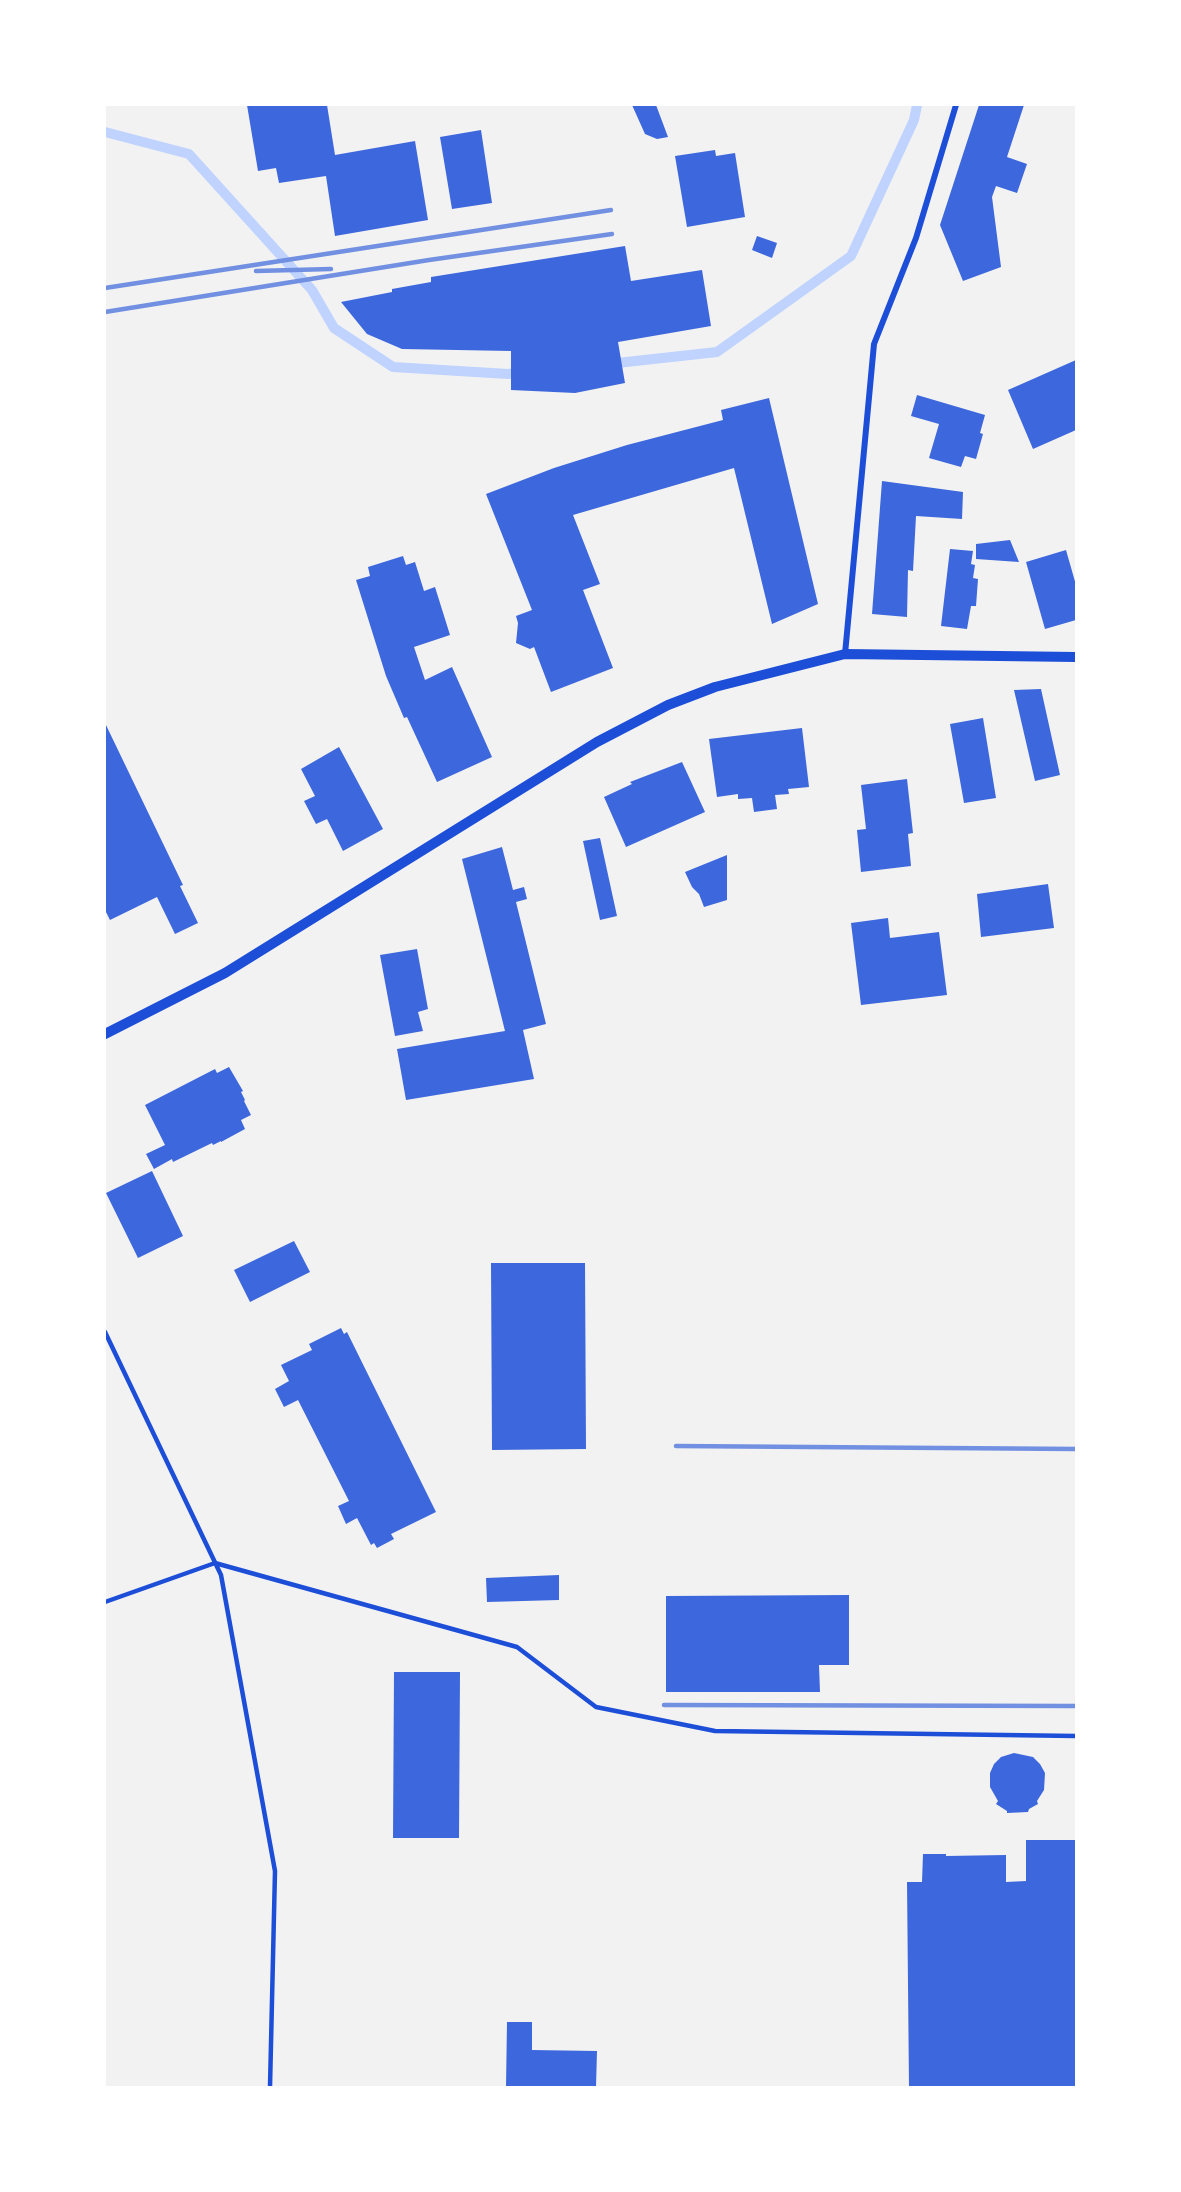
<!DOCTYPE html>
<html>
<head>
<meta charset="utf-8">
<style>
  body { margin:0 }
  #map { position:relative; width:1181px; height:2192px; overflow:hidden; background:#f2f2f2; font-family:"Varela Round",sans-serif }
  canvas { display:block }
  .frame { position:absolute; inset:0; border:106px solid #fff; pointer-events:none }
</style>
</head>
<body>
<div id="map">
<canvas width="1181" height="2192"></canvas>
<div class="frame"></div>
</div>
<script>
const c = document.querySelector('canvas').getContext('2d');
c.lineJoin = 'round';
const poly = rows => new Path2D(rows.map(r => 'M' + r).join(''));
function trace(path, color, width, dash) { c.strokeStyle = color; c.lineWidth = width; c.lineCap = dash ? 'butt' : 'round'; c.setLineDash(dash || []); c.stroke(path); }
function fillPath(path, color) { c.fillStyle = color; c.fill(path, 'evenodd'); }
const stream = poly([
  [105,132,189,154,312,290,334,328,393,367,508,374,524,372],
  [608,364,717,352,851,256,914,120,917,105]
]);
const building = poly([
  [247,105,327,105,335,155,415,141,428,220,335,236,326,176,279,183,276,168,258,171],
  [632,105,656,105,668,137,657,139,645,134],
  [979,105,1024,105,1007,157,1027,164,1017,193,996,186,992,197,1001,267,963,281,940,225],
  [481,130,492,203,452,209,440,137],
  [715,150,716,156,735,153,745,217,687,227,675,156],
  [757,236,777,243,772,258,752,250],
  [625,246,631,281,702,270,711,326,618,342,625,383,575,393,511,390,511,351,402,349,367,334,341,302,392,292,392,289,431,282,431,277],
  [1076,360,1076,430,1033,449,1008,390],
  [917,395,985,415,980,433,983,434,976,459,965,456,961,467,929,458,939,424,911,416],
  [769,398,818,604,772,624,734,468,573,515,600,584,583,590,613,668,551,692,534,647,530,649,516,643,518,623,516,616,532,610,486,494,554,468,627,445,723,420,721,410],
  [882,481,963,492,962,519,916,516,913,571,908,570,907,617,872,614],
  [1010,540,1019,562,976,559,976,544],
  [950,549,973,551,971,564,975,565,973,578,978,579,976,606,971,606,967,629,941,626],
  [1066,550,1076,585,1076,620,1045,629,1026,562],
  [403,556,406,565,415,562,424,591,435,587,450,635,414,647,425,680,452,667,492,757,437,782,407,717,404,718,386,676,356,580,370,576,368,567],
  [1041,689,1060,775,1035,781,1014,690],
  [983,718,996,798,964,803,950,724],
  [105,723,183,885,180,886,198,923,175,934,157,897,110,920,105,910],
  [802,728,809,787,788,789,789,794,775,795,777,809,754,812,752,798,738,799,738,794,717,797,709,739],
  [339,747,383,829,343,851,327,819,316,824,304,801,315,796,301,769],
  [682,762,705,812,626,847,604,797,632,784,630,782],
  [907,779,913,833,908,834,911,866,861,872,857,830,866,829,861,785],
  [600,838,617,916,600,920,583,841],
  [502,847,513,890,524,887,527,899,516,902,546,1024,523,1030,534,1079,406,1100,397,1049,505,1031,462,859],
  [727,855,727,900,704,907,699,894,692,887,685,872],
  [1048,884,1054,928,981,937,977,894],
  [888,918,890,938,939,932,947,995,861,1005,851,923],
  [417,949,428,1009,418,1012,423,1031,395,1036,380,955],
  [229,1067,243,1091,241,1092,245,1100,244,1101,251,1115,241,1120,245,1129,221,1142,221,1141,213,1145,212,1143,173,1162,172,1159,154,1169,146,1154,165,1145,145,1105,215,1069,217,1073],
  [152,1171,183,1236,138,1258,106,1193],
  [294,1241,310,1272,250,1302,234,1270],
  [491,1263,585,1263,586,1449,492,1450],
  [341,1328,344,1334,347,1332,436,1512,391,1534,394,1539,377,1548,374,1543,371,1545,357,1518,346,1524,338,1506,349,1501,298,1400,284,1407,275,1389,289,1381,281,1365,312,1350,309,1344],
  [559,1575,559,1600,487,1602,486,1578],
  [849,1595,849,1665,819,1665,820,1692,666,1692,666,1596],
  [394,1672,460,1672,459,1838,393,1838],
  [1014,1753,1033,1757,1040,1764,1045,1773,1044,1790,1037,1801,1038,1804,1029,1809,1028,1812,1007,1813,1007,1811,996,1804,998,1801,990,1787,990,1773,994,1764,1001,1757],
  [1026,1840,1076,1840,1076,2087,909,2087,907,1882,922,1882,923,1854,946,1854,946,1856,1006,1855,1006,1882,1026,1881],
  [507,2022,532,2022,532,2050,597,2051,596,2087,506,2087]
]);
const service = poly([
  [105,1332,221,1575,275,1871,270,2087],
  [105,1602,215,1563,517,1647,596,1707,715,1731,1076,1736]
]);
const minor = poly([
  [845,654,874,344,916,238,956,105]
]);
const tertiary = poly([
  [105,1034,225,973,597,742,668,705,715,687,845,654,1076,657]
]);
const rail = poly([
  [256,271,331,269],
  [105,288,611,210],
  [105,312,429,260,612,234],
  [676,1446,1076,1449],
  [664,1705,1076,1706]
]);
trace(stream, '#bfd3fe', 10);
fillPath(building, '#3d67dc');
trace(service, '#1d4ed8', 4.5);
trace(minor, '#1d4ed8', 6);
trace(tertiary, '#1d4ed8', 10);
trace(rail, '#7290e2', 4.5);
</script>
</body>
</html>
